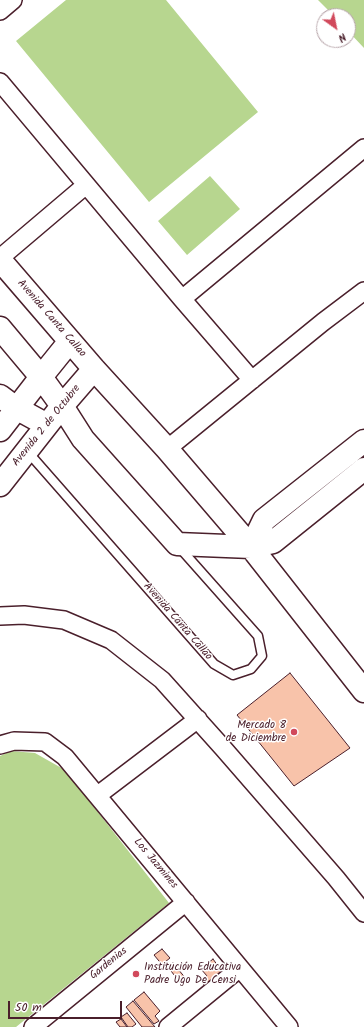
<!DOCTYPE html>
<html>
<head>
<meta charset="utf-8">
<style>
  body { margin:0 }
  #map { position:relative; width:364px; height:1027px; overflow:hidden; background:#fff; font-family:Kalam,sans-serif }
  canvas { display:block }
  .north { position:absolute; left:316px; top:8px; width:40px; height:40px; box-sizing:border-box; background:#fff; border:1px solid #b7a5aa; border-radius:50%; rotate:147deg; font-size:11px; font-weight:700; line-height:16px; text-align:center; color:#4a1f2b }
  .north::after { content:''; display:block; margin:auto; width:14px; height:18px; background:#d1495b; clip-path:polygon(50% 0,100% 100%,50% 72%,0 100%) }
  .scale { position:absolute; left:8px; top:1001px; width:114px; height:18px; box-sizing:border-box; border:2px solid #4a1f2b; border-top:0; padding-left:5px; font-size:12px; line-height:14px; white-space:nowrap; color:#4a1f2b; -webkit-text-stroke:3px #fff; paint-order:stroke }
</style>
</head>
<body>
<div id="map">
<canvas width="364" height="1027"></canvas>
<div class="north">N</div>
<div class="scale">50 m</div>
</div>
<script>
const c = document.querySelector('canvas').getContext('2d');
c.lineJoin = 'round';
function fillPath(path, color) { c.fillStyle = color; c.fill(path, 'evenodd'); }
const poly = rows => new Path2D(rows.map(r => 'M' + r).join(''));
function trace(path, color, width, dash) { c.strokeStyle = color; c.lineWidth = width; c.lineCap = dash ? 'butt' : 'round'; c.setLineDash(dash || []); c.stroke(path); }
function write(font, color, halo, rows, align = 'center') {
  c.font = font + ' Kalam,sans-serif'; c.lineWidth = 3; c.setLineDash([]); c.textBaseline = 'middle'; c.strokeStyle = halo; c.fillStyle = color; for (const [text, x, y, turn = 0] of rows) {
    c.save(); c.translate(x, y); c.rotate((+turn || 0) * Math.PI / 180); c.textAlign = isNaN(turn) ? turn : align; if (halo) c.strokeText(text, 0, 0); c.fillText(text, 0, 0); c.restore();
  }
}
const green = poly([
  [66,0,166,0,258,112,149,202,16,41],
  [318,0,364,0,364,48,348,31,348,16,334,16],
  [210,176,240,209,187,255,158,221],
  [11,751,35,753,65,770,169,903,16,1027,0,1027,0,756]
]);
const building = poly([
  [290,673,350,748,294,786,237,715,290,673],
  [162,949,170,958,165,962,167,965,164,967,154,955,162,949],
  [213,959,218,966,220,964,225,970,205,986,203,984,206,982,204,980,207,978,206,977,207,976,201,969,213,959],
  [173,963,187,980,181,984,168,967,173,963],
  [144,992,160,1011,155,1016,159,1021,154,1024,134,1000,144,992],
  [133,1001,155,1027,142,1027,126,1007,133,1001],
  [127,1013,136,1024,132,1027,128,1027,121,1017,127,1013],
  [121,1019,127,1027,120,1027,116,1022,121,1019]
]);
const lane = poly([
  [27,451,214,664,233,675,251,669,262,656,258,636,179,547]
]);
const street = poly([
  [0,11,13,0],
  [0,82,182,299,252,380],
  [0,258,86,185],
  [182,299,364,148],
  [167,449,323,322,364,291],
  [0,616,24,615,64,620,111,640,162,680,223,748,336,878,364,913],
  [0,745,14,741,45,742,65,757,289,1027],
  [98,795,198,719],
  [33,1027,186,902],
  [168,1027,240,968]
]);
const secondary = poly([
  [0,260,94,369,167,449,251,547,364,691],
  [94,369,62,406,83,439,177,544,251,547,273,542,364,469],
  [41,377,70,341],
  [251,547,264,520,364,441]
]);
const primary = poly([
  [0,328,41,377,62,406,0,485],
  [0,396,16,408,47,425],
  [0,430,41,377]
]);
const markers = [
  [294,732,4,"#d1495b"],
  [136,974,4,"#d1495b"]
];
const streetNames = [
  ["Avenida Canta Callao",51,319,49],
  ["Avenida 2 de Octubre",47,426,-51],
  ["Avenida Canta Callao",177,622,49],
  ["Los Jazmines",155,864,50],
  ["Gardenias",109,964,-39]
];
const poiNames = [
  ["Mercado 8",286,726],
  ["de Diciembre",286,739],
  ["Institución Educativa",144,968,"left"],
  ["Padre Ugo De Censi",144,981,"left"]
];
fillPath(green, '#b7d68f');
fillPath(building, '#f8c3aa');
trace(building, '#4a1f2b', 1);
trace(lane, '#4a1f2b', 11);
trace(street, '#4a1f2b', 20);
trace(secondary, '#4a1f2b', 25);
trace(primary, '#4a1f2b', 25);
trace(lane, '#fff', 8);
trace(street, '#fff', 17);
trace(secondary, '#fff', 22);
trace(primary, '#fff', 22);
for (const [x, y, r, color] of markers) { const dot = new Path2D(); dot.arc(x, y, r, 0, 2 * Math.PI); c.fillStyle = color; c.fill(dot); trace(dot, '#fff', 1.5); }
write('11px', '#4a1f2b', '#fff', streetNames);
write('11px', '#4a1f2b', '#fff', poiNames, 'right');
</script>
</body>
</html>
